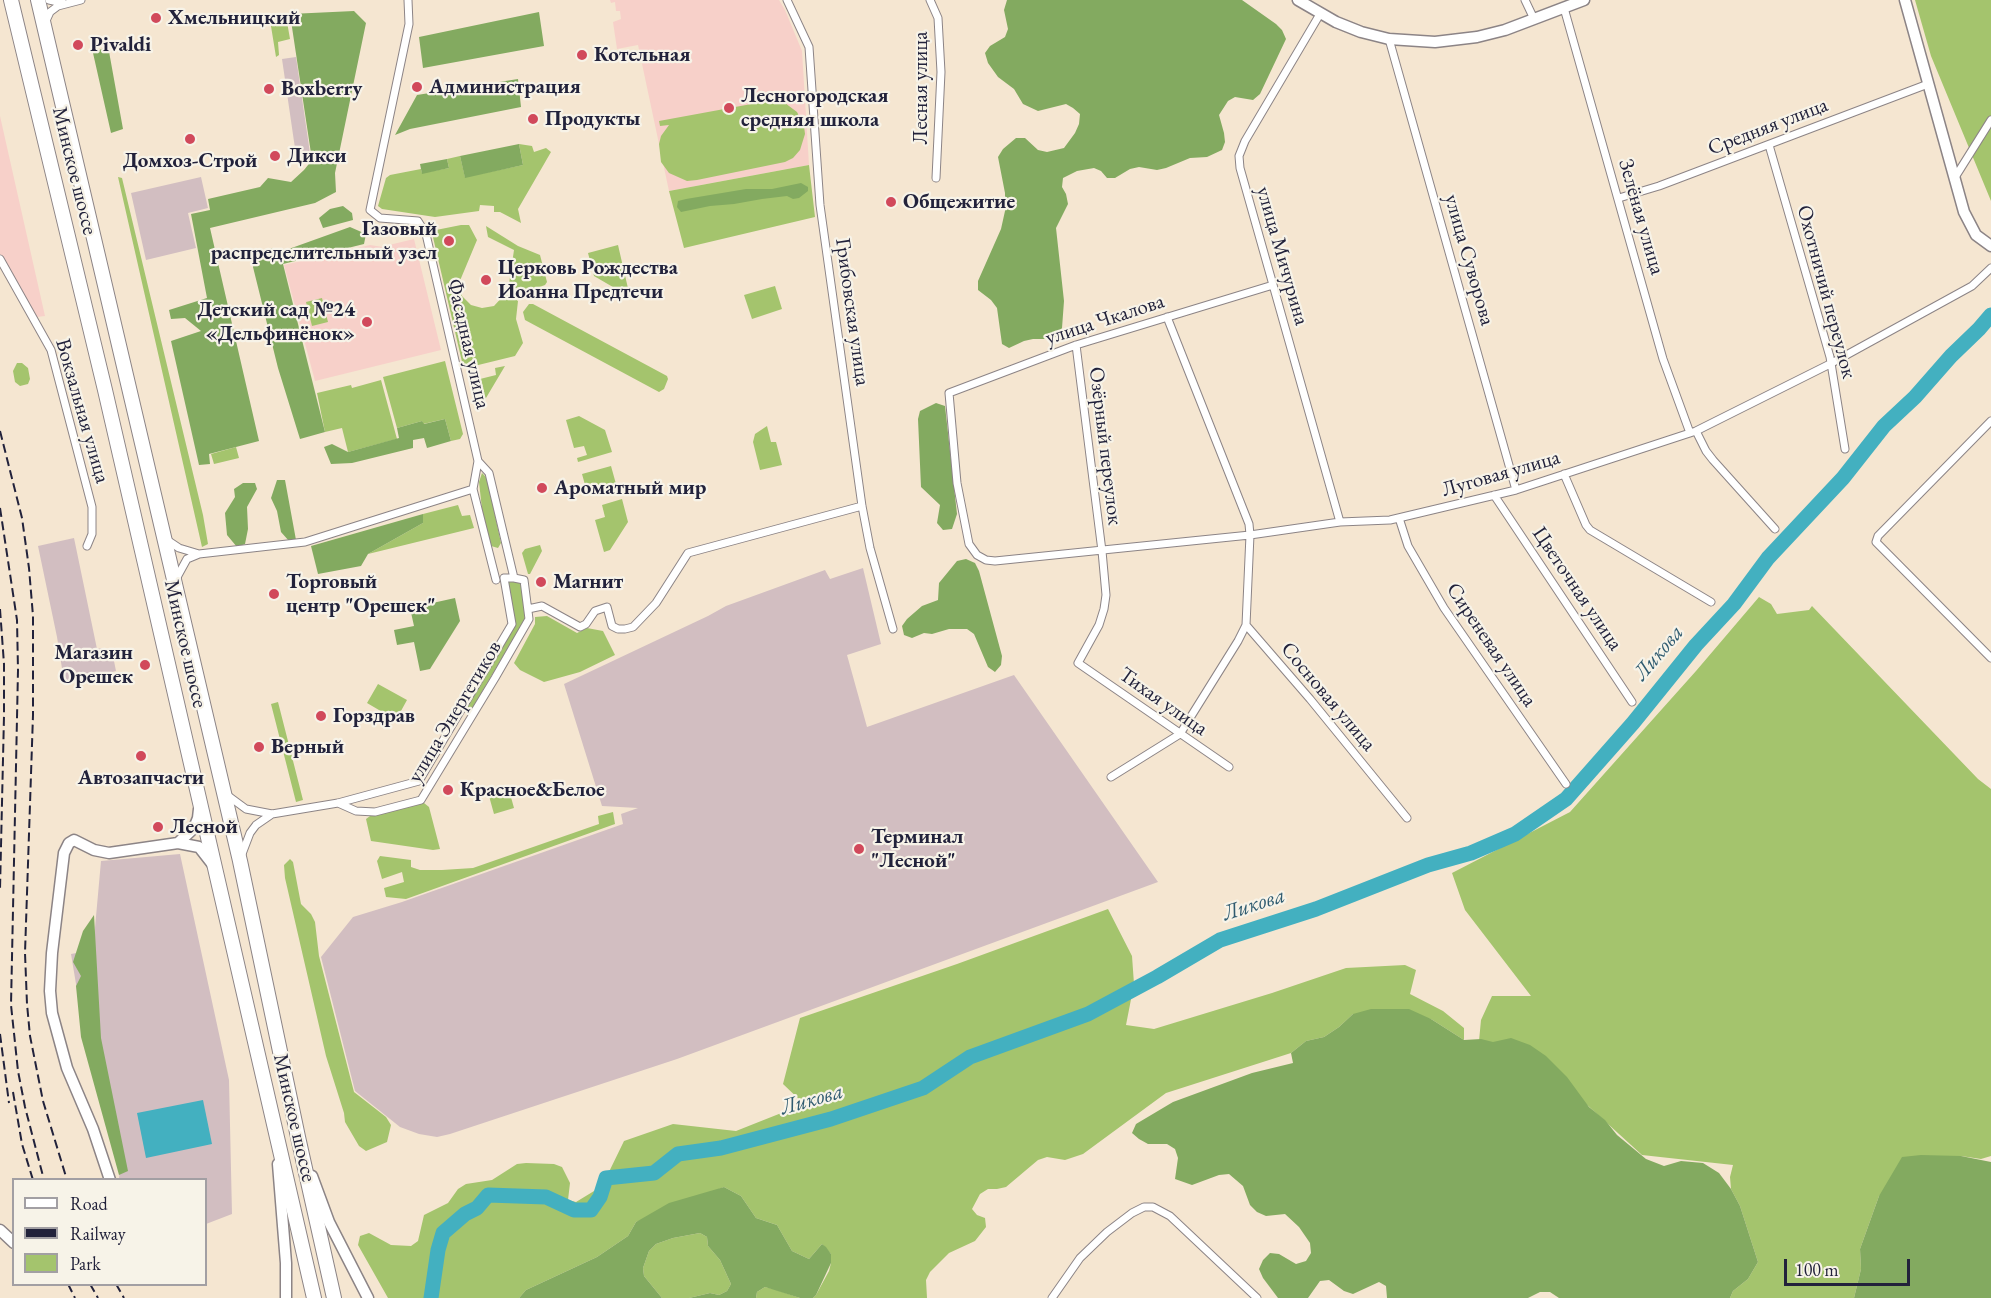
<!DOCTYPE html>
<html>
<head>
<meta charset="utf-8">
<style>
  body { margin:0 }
  #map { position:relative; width:1991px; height:1298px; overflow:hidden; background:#f5e6d1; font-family:"EB Garamond",serif }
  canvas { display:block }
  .legend { position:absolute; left:12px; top:1178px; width:195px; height:108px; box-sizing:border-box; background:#f7f3e8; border:2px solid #a29fa3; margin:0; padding:8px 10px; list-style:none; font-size:18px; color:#22223b }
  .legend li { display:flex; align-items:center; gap:12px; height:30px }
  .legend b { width:30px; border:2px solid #a29fa3 }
  .scale { position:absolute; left:1784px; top:1259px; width:126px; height:27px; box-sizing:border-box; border:3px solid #22223b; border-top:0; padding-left:8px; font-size:18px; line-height:21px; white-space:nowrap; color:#22223b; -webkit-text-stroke:4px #f7f3e8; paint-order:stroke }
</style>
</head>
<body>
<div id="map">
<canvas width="1991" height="1298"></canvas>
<ul class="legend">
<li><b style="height:8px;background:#fff"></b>Road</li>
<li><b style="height:8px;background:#22223b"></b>Railway</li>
<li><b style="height:16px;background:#a4c46d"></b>Park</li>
</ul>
<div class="scale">100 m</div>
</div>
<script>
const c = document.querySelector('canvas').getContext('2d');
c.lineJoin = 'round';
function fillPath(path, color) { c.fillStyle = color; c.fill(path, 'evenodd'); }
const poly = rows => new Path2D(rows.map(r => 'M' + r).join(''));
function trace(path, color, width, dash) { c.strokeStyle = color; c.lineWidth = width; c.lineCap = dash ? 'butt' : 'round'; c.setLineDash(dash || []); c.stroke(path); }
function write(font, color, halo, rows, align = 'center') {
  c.font = font + ' "EB Garamond",serif'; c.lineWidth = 4.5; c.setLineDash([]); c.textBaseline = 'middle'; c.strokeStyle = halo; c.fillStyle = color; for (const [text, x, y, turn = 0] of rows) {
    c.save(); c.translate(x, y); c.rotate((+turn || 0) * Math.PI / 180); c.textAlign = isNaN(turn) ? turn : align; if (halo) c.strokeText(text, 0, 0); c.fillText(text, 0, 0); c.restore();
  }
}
const built = poly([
  [610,0,779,0,785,10,802,51,809,165,669,191,638,45,617,49,613,22,621,19,620,11,616,11,615,2,611,3],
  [0,116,45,316,37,317,0,254],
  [414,239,441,350,315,381,284,265,370,245,389,248,389,245]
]);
const industrial = poly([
  [296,57,311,160,297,162,282,59],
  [201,177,208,208,188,213,196,248,146,260,131,193],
  [74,538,97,649,102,648,104,657,113,656,116,671,83,679,64,681,57,637,38,546],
  [863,568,881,644,847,655,867,727,1014,675,1158,882,677,1059,450,1134,437,1137,419,1134,400,1127,355,1091,321,957,353,917,402,902,623,824,621,814,638,808,602,806,564,684,708,616,726,606,825,570,830,579],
  [180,854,229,1080,232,1214,206,1224,206,1180,119,1179,121,1157,81,1014,71,954,93,950,101,861]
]);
const green = poly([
  [1915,0,1991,0,1991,201,1931,56],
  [286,16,290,39,278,42,279,55,276,57,270,20],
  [795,96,801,100,785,103,797,112,804,126,805,134,800,150,793,158,785,162,697,180,687,181,669,173,661,162,659,144,661,136,669,125,660,126,659,121],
  [519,144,532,146,534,152,546,148,551,152,518,209,521,223,500,212,494,212,494,206,480,205,479,211,435,217,382,209,378,206,386,178,390,175,421,169,422,173,449,168,447,159,460,156,465,177,523,165],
  [809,165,815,217,684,248,669,191],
  [118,177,122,178,203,515,208,544,202,547],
  [461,225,469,225,477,240,459,283,462,296,471,305,482,308,494,306,505,294,518,301,516,319,523,343,515,356,466,368,463,366,432,233,436,230],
  [486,226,518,246,540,255,547,282,545,285,523,293,509,284,514,250,488,237],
  [618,245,630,297,594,276,588,253],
  [775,286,782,309,752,319,744,295],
  [322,298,328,322,312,326,306,302],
  [529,304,533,304,667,376,668,379,664,389,659,392,525,320,523,312],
  [445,361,463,434,460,439,451,441,445,419,423,424,422,421,397,428,383,377],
  [17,363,22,363,28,368,30,379,28,384,20,386,15,382,13,371],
  [505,366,483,403,479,404,472,374,474,374,476,380,496,375,495,368],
  [381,380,397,439,348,452,342,428,325,432,317,393,351,385,352,388],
  [579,416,605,430,612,452,578,462,577,458,587,455,584,446,574,448,566,420],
  [767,426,771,442,776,442,782,465,760,470,753,442,755,434],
  [236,447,239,458,214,464,211,454],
  [611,466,616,484,587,492,582,474],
  [482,473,487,478,501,543,498,548,491,546,483,518,479,482],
  [622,499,628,522,610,550,604,552,595,520,605,517,602,505],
  [458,505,462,516,470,515,474,528,368,554,423,523,423,514],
  [540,545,542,551,530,574,528,574,522,553,525,549],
  [514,581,522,583,525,619,470,712,464,708,515,625,508,582],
  [1759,597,1771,604,1777,614,1809,610,1812,606,1978,779,1991,789,1991,1156,1981,1159,1961,1156,1879,1196,1860,1249,1861,1269,1854,1298,1730,1298,1733,1291,1748,1279,1758,1262,1740,1206,1731,1189,1730,1177,1733,1165,1642,1155,1528,1051,1479,1041,1481,1020,1492,996,1531,996,1465,910,1452,873,1570,812,1696,671],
  [547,616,577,633,587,628,603,631,615,655,580,672,544,682,520,670,514,663,535,624,535,617],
  [378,684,407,700,396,720,367,703],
  [278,702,303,800,296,802,271,704],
  [509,790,514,808,494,814,489,796],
  [418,803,424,803,429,807,440,849,433,850,371,841,366,819,370,816],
  [613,812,615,824,406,899,386,897,384,888,404,882,402,872,382,879,377,861,380,856,411,860,411,867,420,870,442,870,473,868,599,824,598,816],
  [290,859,293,862,301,904,311,914,315,922,319,956,354,1092,386,1117,391,1125,387,1142,366,1151,359,1146,345,1122,344,1113,326,1056,285,878,284,865],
  [1108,909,1132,956,1134,984,1126,1025,1154,1029,1272,993,1346,968,1405,965,1416,970,1410,994,1443,1011,1464,1028,1464,1040,1431,1019,1353,1014,1339,1027,1324,1037,1306,1041,1291,1053,1166,1093,1083,1154,1065,1160,1047,1157,1038,1160,1006,1187,997,1189,988,1189,980,1194,972,1209,977,1215,985,1218,986,1227,975,1241,949,1253,930,1272,926,1280,927,1298,813,1298,816,1295,829,1271,831,1263,831,1254,822,1244,809,1259,792,1251,777,1225,756,1218,741,1196,724,1187,636,1222,628,1236,597,1257,526,1290,519,1298,388,1298,358,1245,360,1236,369,1233,391,1245,411,1246,418,1241,424,1215,448,1203,458,1189,466,1184,492,1180,517,1164,526,1163,554,1164,562,1167,570,1183,568,1200,576,1202,599,1188,606,1178,624,1141,673,1124,736,1131,804,1104,783,1084,800,1018,957,964],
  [700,1233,707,1237,708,1246,720,1260,731,1284,727,1291,719,1295,710,1293,689,1298,662,1298,644,1276,643,1268,649,1251,656,1244,673,1238],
  [765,1287,774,1289,800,1298,756,1298,757,1292]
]);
const forest = poly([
  [1007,0,1242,0,1276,24,1282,30,1286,39,1260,94,1253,100,1235,97,1228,101,1219,115,1224,133,1225,142,1222,150,1207,157,1190,158,1166,168,1157,170,1139,167,1130,169,1115,178,1107,178,1101,171,1094,168,1077,171,1063,178,1062,187,1066,194,1068,204,1056,228,1064,301,1062,328,1058,336,1050,339,1033,339,1024,341,1009,348,1002,344,997,308,991,300,978,290,978,281,1001,229,1005,211,1005,193,998,157,1003,149,1016,138,1025,138,1038,150,1047,152,1064,148,1075,133,1079,124,1080,114,1073,108,1066,104,1038,111,1023,104,1014,89,998,77,988,63,985,53,990,46,1005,37,1008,29,1004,10],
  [354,11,366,23,335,173,336,192,315,203,210,228,259,441,209,454,210,464,199,465,171,341,201,331,185,318,171,319,169,310,207,298,191,214,210,210,208,199,260,187,268,178,291,182,304,170,312,160,290,14],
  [539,12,544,46,423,68,419,37],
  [108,46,123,129,111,133,93,53],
  [518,79,521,107,410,129,395,135,417,95],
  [519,144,523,165,465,178,460,156],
  [447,159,449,168,422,174,420,164],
  [801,183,808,187,808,191,799,198,793,199,787,196,762,199,734,204,710,206,681,212,677,207,678,201,686,199,746,189,772,189],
  [343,206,352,213,353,220,323,228,319,218,330,209],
  [350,227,366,234,364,244,283,264,325,432,300,439,278,368,253,267,254,260,262,252,273,248,286,250],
  [936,403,945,406,957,514,952,529,943,530,937,523,940,505,921,487,918,419,920,411],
  [445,419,451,441,427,448,424,438,413,440,413,448,352,463,331,464,324,447,332,444,348,452,399,438,397,428,422,421,424,424],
  [277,480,285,480,296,540,289,541,281,532,277,511,271,498],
  [243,483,255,483,257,489,247,507,248,529,245,544,237,547,227,535,225,513,235,497,234,489],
  [423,514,423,523,368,554,361,566,318,574,311,546],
  [966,559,975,563,979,571,1002,656,1001,665,995,672,988,667,974,634,967,629,949,629,932,634,924,633,912,638,904,635,902,626,907,619,922,606,938,600,939,583,957,561],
  [455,598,460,621,430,669,420,671,414,642,397,645,394,630,414,626,410,608],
  [94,915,101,1038,128,1171,119,1175,81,1037,76,986,81,976,73,962,83,931],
  [1371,1009,1409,1009,1431,1019,1464,1040,1481,1039,1493,1042,1511,1038,1530,1045,1546,1056,1567,1077,1589,1107,1605,1120,1617,1135,1646,1159,1664,1166,1681,1161,1703,1163,1719,1173,1731,1189,1740,1206,1758,1262,1748,1279,1733,1291,1730,1298,1559,1298,1550,1292,1540,1292,1528,1298,1387,1298,1386,1286,1379,1282,1353,1294,1344,1291,1329,1280,1320,1281,1308,1298,1278,1298,1263,1278,1259,1269,1263,1260,1270,1253,1279,1254,1296,1264,1306,1261,1311,1253,1310,1243,1299,1227,1285,1214,1266,1216,1257,1212,1250,1205,1243,1186,1229,1174,1219,1175,1192,1185,1175,1179,1178,1158,1175,1149,1167,1144,1148,1144,1139,1139,1132,1133,1136,1124,1173,1102,1252,1073,1293,1063,1291,1053,1306,1041,1324,1037,1339,1027,1353,1014],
  [1921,1155,1961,1156,1991,1162,1991,1298,1854,1298,1861,1269,1860,1249,1879,1196,1902,1157],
  [724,1187,741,1196,756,1218,777,1225,792,1251,809,1259,822,1244,826,1247,831,1254,831,1263,816,1295,813,1298,800,1298,765,1287,757,1292,756,1298,689,1298,710,1293,719,1295,727,1291,731,1284,720,1260,708,1246,707,1237,700,1233,673,1238,656,1244,649,1251,643,1268,644,1276,662,1298,519,1298,526,1290,597,1257,628,1236,636,1222,669,1203]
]);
const water = poly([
  [203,1100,212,1144,146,1158,137,1113]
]);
const river = poly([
  [431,1298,438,1250,443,1233,465,1214,477,1208,488,1195,546,1197,574,1210,591,1210,600,1197,606,1178,654,1173,678,1154,721,1148,831,1119,923,1088,970,1057,1088,1014,1157,977,1220,940,1316,909,1428,865,1471,853,1515,834,1566,799,1633,723,1696,645,1734,604,1768,558,1843,478,1884,426,1915,397,1951,356,1979,329,1991,315]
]);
const street = poly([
  [49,0,63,3],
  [408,0,409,24,370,210,380,218,418,221,426,234,478,461,473,489,496,580],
  [787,0,809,47,820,205,862,506,870,548,893,629],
  [930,0,938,18,941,72,936,178],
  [1525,0,1534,19],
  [1564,8,1663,359,1690,433],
  [1320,14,1245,141,1239,156,1240,168,1340,522],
  [45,23,50,12,58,6,81,0],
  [1389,39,1516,490],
  [1769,145,1830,357,1845,449],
  [1954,179,1991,120],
  [1619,198,1659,186,1928,84],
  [0,259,51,350,92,507,92,534,87,546],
  [1273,285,1076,345,949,393,957,483,969,544,977,555,986,560,995,561,1250,535,1340,522,1390,520,1516,490,1696,431,1830,364,1972,286,1991,268],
  [1076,345,1102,551,1106,595,1104,609,1099,625,1078,663,1229,767],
  [1991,421,1878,536,1876,542,1991,658],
  [1696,431,1706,451,1713,460,1775,529],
  [478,461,489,473,514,578],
  [1564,474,1586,525,1590,530,1711,602],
  [1494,495,1632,702],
  [1399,518,1408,546,1444,608,1566,784],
  [167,540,179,548,199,554],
  [176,579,187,559,199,554,305,542,473,489],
  [528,609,542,606,580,627,586,624,595,611,607,607,612,626,618,629,625,629,633,627,656,603,688,553,862,506],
  [1246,625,1310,699,1407,818],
  [1111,777,1180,734,1238,641,1246,625,1250,535,1249,524,1167,317],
  [227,795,246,809,272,814,338,803,419,781,512,624,504,578,514,578,524,580,529,619,495,678,421,800,375,812,356,811,338,803],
  [242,854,250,833,256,825,272,814],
  [1052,1298,1080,1258,1107,1232,1132,1213,1144,1207,1153,1207,1170,1216,1257,1298]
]);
const secondary = poly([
  [1298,0,1336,22,1361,32,1389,39,1435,42,1477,37,1505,30,1584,0],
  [1905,0,1964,212,1976,235,1991,246],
  [178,843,194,828,198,818,199,809],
  [278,1164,286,1263,286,1298],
  [312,1176,329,1222,368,1298],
  [110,1180,93,1129,67,1068,52,1013,50,991,52,953,64,853,69,843,74,840,94,850,109,853,178,843,199,847,213,865],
  [0,1230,14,1243]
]);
const highway = poly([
  [11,0,105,390,314,1298],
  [38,0,240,861,298,1137,334,1298]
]);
const rail = poly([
  [0,431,22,518,29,568,33,616,33,715,25,953,27,1004,30,1036,43,1101,67,1180],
  [0,508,17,620,18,670,11,1005,18,1071,25,1107,44,1180],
  [0,609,4,664,4,716,0,890],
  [0,1034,9,1103],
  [13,1092,22,1144,33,1180],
  [68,1284,75,1298],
  [90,1284,98,1298],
  [116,1284,124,1298]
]);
const markers = [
  [156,18,6,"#d1495b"],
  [78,45,6,"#d1495b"],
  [582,55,6,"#d1495b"],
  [417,87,6,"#d1495b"],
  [269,89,6,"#d1495b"],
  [729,108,6,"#d1495b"],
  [533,119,6,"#d1495b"],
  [190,139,6,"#d1495b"],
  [275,156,6,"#d1495b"],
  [891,202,6,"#d1495b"],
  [449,241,6,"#d1495b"],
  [486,280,6,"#d1495b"],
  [367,322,6,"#d1495b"],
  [542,488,6,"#d1495b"],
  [541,582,6,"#d1495b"],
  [274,594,6,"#d1495b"],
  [145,665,6,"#d1495b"],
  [321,716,6,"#d1495b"],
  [259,747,6,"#d1495b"],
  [141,756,6,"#d1495b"],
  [448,790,6,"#d1495b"],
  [158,827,6,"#d1495b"],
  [859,849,6,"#d1495b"]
];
const poiNames = [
  ["Хмельницкий",168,18],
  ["Pivaldi",90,45],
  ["Котельная",594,55],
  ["Администрация",429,87],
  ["Boxberry",281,89],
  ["Лесногородская",741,96],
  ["средняя школа",741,120],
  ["Продукты",545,119],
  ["Дикси",287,156],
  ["Домхоз-Строй",190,161,"center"],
  ["Общежитие",903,202],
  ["Газовый",437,229,"right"],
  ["распределительный узел",437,253,"right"],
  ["Церковь Рождества",498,268],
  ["Иоанна Предтечи",498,292],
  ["Детский сад №24",355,310,"right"],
  ["«Дельфинёнок»",355,334,"right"],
  ["Ароматный мир",554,488],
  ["Торговый",286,582],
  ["центр \"Орешек\"",286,606],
  ["Магнит",553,582],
  ["Магазин",133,653,"right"],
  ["Орешек",133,677,"right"],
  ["Горздрав",333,716],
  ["Верный",271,747],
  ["Автозапчасти",141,778,"center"],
  ["Красное&Белое",460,790],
  ["Лесной",170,827],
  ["Терминал",871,837],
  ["\"Лесной\"",871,861]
];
const streetNames = [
  ["Лесная улица",921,88,-90],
  ["Средняя улица",1768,127,-21],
  ["Минское шоссе",74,171,76],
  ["Зелёная улица",1641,217,74],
  ["улица Мичурина",1282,256,74],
  ["улица Суворова",1469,260,74],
  ["Охотничий переулок",1826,292,75],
  ["Грибовская улица",852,312,82],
  ["улица Чкалова",1105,320,-18],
  ["Фасадная улица",468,344,77],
  ["Вокзальная улица",82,411,74],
  ["Озёрный переулок",1105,446,83],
  ["Луговая улица",1501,474,-16],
  ["Цветочная улица",1577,589,56],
  ["Минское шоссе",185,644,77],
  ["Сиреневая улица",1491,645,56],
  ["Сосновая улица",1328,697,50],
  ["Тихая улица",1163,702,35],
  ["улица Энергетиков",455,712,-59],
  ["Минское шоссе",294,1118,77]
];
const waterNames = [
  ["Ликова",1659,653,-50],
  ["Ликова",1254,905,-18],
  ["Ликова",812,1100,-16]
];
fillPath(built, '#f7d0c9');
fillPath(industrial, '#d2bec1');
fillPath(green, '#a4c46d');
fillPath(forest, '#83aa60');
fillPath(water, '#43b0c0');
trace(river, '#43b0c0', 15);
trace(street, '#8c8486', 9);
trace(secondary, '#8c8486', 13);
trace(highway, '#8c8486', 16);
trace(street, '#fff', 7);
trace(secondary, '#fff', 10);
trace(highway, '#fff', 14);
trace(rail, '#22223b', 2, [9, 4.5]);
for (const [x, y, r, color] of markers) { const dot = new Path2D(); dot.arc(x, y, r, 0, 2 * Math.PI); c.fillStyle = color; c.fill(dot); trace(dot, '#f7f3e8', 2); }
write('bold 21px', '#22223b', '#f7f3e8', poiNames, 'left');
write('21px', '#22223b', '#f7f3e8', streetNames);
write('italic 22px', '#2f5b70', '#f7f3e8', waterNames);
</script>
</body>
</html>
